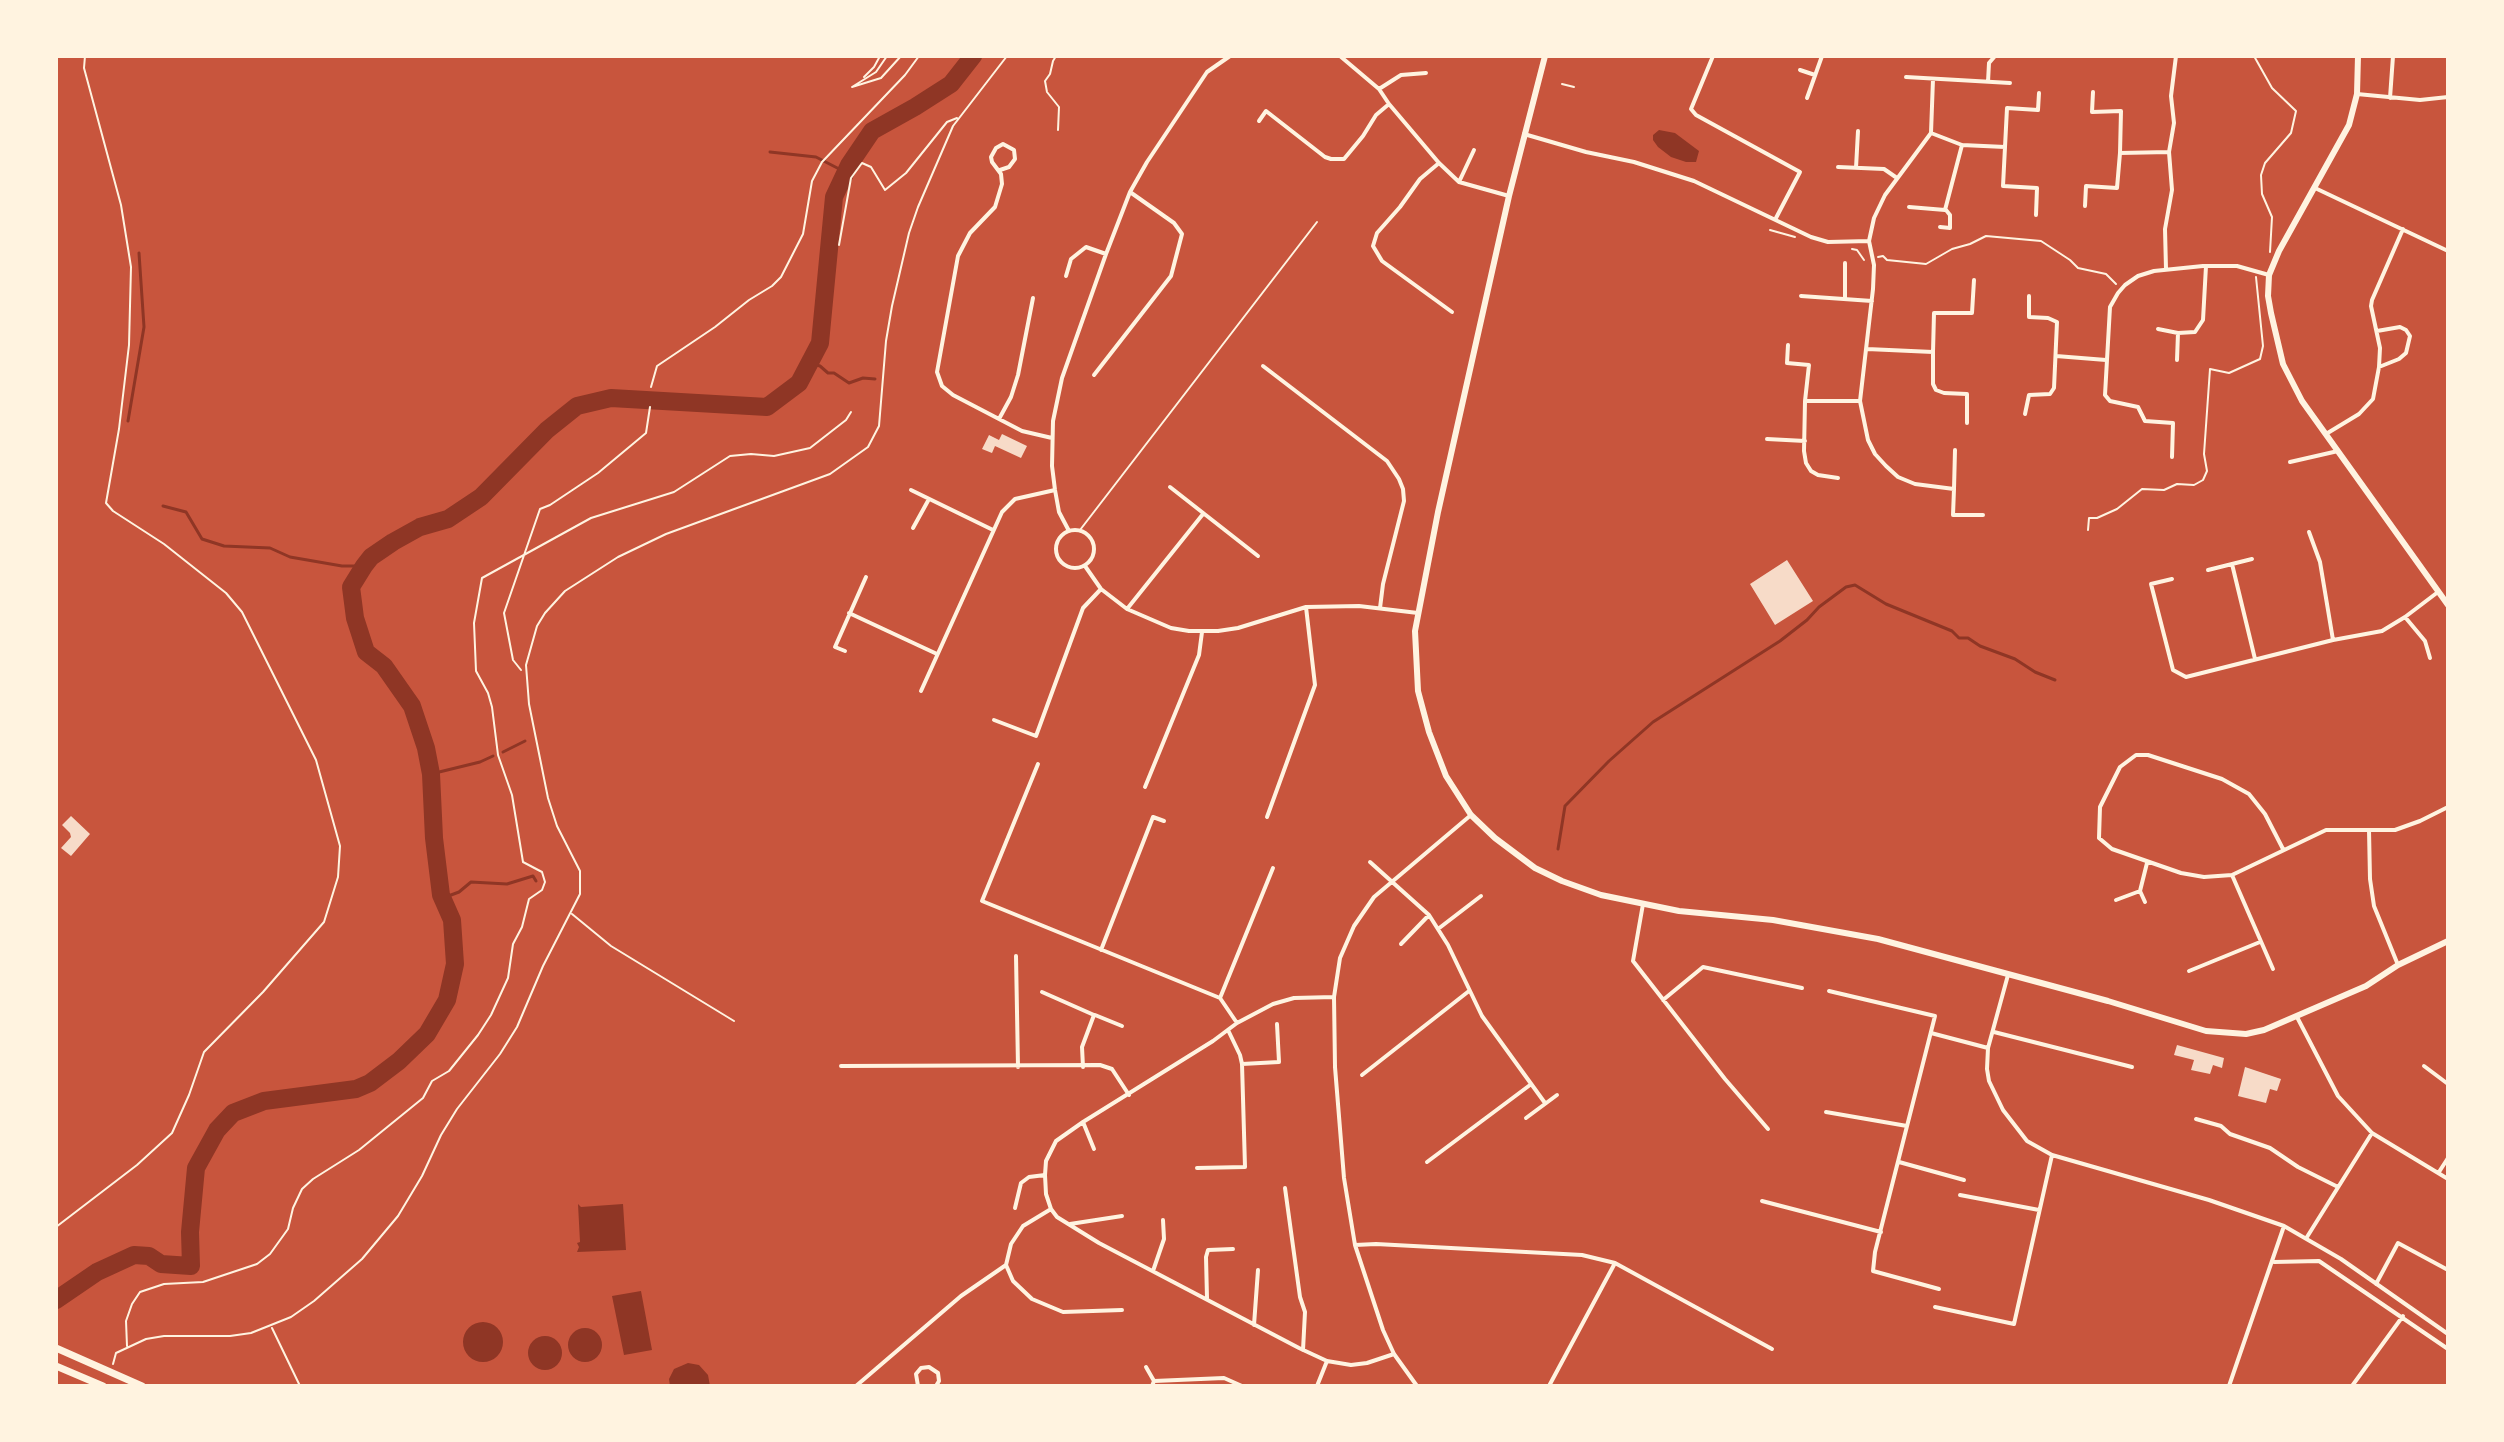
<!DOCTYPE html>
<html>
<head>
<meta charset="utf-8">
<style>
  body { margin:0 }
  #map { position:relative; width:2504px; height:1442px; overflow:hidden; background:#c8553d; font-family:"Titillium Web",sans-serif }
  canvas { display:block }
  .frame { position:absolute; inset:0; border:58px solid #fff3e0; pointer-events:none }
</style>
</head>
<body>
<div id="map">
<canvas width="2504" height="1442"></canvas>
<div class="frame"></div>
</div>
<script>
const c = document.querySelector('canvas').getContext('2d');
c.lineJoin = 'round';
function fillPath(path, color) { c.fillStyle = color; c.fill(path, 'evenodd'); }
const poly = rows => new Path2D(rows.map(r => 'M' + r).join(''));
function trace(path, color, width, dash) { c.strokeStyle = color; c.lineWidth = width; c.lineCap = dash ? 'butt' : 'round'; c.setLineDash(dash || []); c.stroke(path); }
const water = poly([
  [1659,130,1675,133,1699,151,1696,162,1686,162,1671,157,1658,147,1653,140,1653,135],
  [578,1204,581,1207,623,1204,626,1250,577,1252,579,1247,577,1243,580,1242],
  [641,1291,652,1350,624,1355,612,1296],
  '463 1342a20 20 0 1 1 40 0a20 20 0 1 1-40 0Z',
  '568 1345a17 17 0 1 1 34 0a17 17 0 1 1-34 0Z',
  '528 1353a17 17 0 1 1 34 0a17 17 0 1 1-34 0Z',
  [688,1363,699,1365,708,1375,710,1386,670,1386,669,1379,674,1369]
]);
const stream = poly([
  [770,152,816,157,845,172],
  [810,363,820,366,828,373,834,373,849,383,863,378,875,379],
  [128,421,144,327,139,253],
  [163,506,186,512,202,539,224,546,270,548,290,557,342,566,364,566],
  [503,752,525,741],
  [431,774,480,762,493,756],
  [1558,849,1565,806,1609,761,1653,722,1780,641,1807,620,1819,607,1846,587,1855,585,1886,604,1952,631,1959,638,1968,638,1980,646,2015,659,2035,672,2055,680],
  [443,898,459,892,471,882,507,884,533,876,536,881]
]);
const river = poly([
  [56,1300,97,1272,134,1255,149,1256,161,1264,191,1266,190,1232,196,1168,217,1130,233,1113,264,1101,356,1089,370,1083,399,1061,427,1034,447,1000,455,964,452,920,441,895,434,838,431,774,426,748,412,706,384,666,366,652,355,618,351,587,364,566,371,557,393,542,420,527,448,519,481,497,547,430,577,406,611,398,767,407,799,383,820,343,834,197,849,165,872,131,915,107,951,84,973,56]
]);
const building = poly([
  [1002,434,1027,446,1021,458,995,446,992,453,982,449,989,435,999,440],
  [1787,560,1813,601,1775,625,1750,584],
  [71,816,90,834,71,856,61,848,71,837,70,833,62,825],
  [2177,1045,2224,1058,2222,1068,2213,1065,2210,1074,2191,1070,2194,1060,2174,1055],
  [2245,1067,2281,1079,2277,1091,2270,1089,2266,1103,2238,1096]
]);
const path = poly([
  [887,56,876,72,852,87,881,78,901,56],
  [1056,56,1053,61,1050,74,1045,81,1047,92,1059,107,1058,130],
  [2254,56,2272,88,2296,111,2291,133,2265,163,2261,175,2262,194,2272,217,2270,252],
  [864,77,874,67,880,56],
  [1562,84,1574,87],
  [1770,230,1795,237],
  [839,245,851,178,862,163,871,167,885,190,906,173,947,122,957,118],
  [1852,249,1857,250,1864,260],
  [1878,257,1883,256,1887,260,1926,264,1952,249,1970,244,1986,236,2041,241,2070,260,2078,268,2106,274,2116,284],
  [651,387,657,366,715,327,749,300,772,286,781,277,803,234,812,181,822,162,905,75,919,56],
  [1080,530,1317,222],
  [2088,530,2089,518,2097,518,2117,509,2142,489,2164,490,2177,484,2194,485,2203,480,2207,471,2204,454,2210,369,2229,373,2260,359,2263,346,2256,277],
  [521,670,513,660,504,613,540,509,550,505,598,473,646,433,650,407],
  [572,914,611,946,734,1021],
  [56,1227,137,1165,172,1133,189,1095,204,1052,263,992,324,922,338,877,340,846,316,760,242,612,226,593,164,544,113,511,106,503,119,429,129,345,131,267,121,205,84,68,85,56],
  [272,1328,300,1386],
  [127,1346,126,1321,132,1304,140,1292,164,1284,203,1282,257,1264,270,1254,288,1229,293,1208,302,1189,313,1179,359,1150,423,1098,432,1081,449,1071,478,1035,491,1015,508,978,513,944,522,927,529,899,542,890,545,882,542,872,523,862,512,795,498,755,492,707,488,693,476,671,474,623,482,578,591,518,674,492,730,456,751,454,774,456,810,448,846,420,851,412],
  [113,1364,116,1353,146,1339,164,1336,230,1336,251,1333,291,1317,314,1301,362,1259,398,1216,422,1176,441,1135,457,1109,500,1054,517,1027,543,966,580,894,580,871,557,826,548,798,529,704,526,665,537,626,545,613,565,591,618,557,666,534,830,474,868,447,879,426,886,341,892,306,909,233,918,207,953,126,1007,56]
]);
const minor = poly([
  [1340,56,1379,89,1389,104,1439,163,1459,182],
  [1713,56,1691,109,1696,115,1800,172,1776,218],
  [1858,56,1859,56],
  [1800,70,1815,75],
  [1906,77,2010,83],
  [1933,79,1931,133,1885,195,1874,218,1869,241,1874,265,1873,289,1860,401,1868,440,1875,454,1886,466,1898,477,1915,484,1954,489,1953,515,1983,515],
  [1988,82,1989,63,1995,56],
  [1379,89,1401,75,1426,73],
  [2093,92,2092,112,2121,111,2120,153],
  [2357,94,2420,100,2448,97],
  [1807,98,1822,56],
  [2390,98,2393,56],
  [1259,121,1266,111,1325,157,1331,159,1344,159,1363,136,1376,115,1389,104],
  [1931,133,1962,145,2005,147],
  [1524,134,1586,152,1634,162,1694,181,1811,237,1828,242,1869,241],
  [1474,150,1459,182,1509,196],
  [1439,163,1420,179,1400,207,1377,233,1373,246,1382,261,1452,312],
  [1838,167,1884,169,1897,178],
  [1856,168,1858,131],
  [1000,170,1009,167,1015,159,1014,150,1003,144,996,148,991,157,992,162,1001,174,1002,184,995,207,970,233,958,256,937,372,942,386,953,395,1022,431,1052,438],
  [2315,188,2448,251],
  [2085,206,2086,186,2117,188,2120,153,2169,152],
  [1909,207,1945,210,1962,145],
  [2036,215,2037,188,2003,186,2007,108,2038,110,2039,93],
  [1940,227,1950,228,1950,215,1946,210],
  [2166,269,2165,229,2172,190,2169,152,2174,123,2171,96,2176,56],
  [1066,276,1071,259,1086,247,1106,254,1130,192,1147,162,1207,72,1230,56],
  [1801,296,1872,301],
  [1845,298,1845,263],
  [2158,329,2178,333,2195,332,2203,320,2206,266],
  [2377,331,2400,327,2406,330,2410,336,2406,353,2399,359,2379,367],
  [1788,345,1787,363,1809,365,1805,401],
  [1867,349,1933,352,1933,384,1936,390,1944,393,1967,394,1967,423],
  [1933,352,1934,313,1972,313,1974,280],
  [2056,356,2106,360],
  [2177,360,2178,333],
  [1263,366,1387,461,1399,479,1403,489,1404,501,1383,584,1380,608],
  [1094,375,1171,276,1182,234,1174,223,1130,192],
  [2025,414,2029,395,2050,394,2054,388,2057,322,2048,318,2029,317,2029,296],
  [999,419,1011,397,1018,375,1033,298],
  [2326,434,2359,414,2373,399,2379,367,2380,348,2371,306,2372,300,2403,229],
  [1767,439,1805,441],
  [2172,457,2173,423,2145,421,2138,407,2110,401,2105,395,2110,307,2118,293,2125,285,2138,276,2154,271,2203,266,2237,266,2269,275],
  [2290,462,2338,451],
  [1838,478,1818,475,1811,471,1806,463,1804,451,1805,401,1860,401],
  [1170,487,1258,556],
  [1954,489,1955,450],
  [911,490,993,530],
  [913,528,929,499],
  '1056 549a19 19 0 1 1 38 0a19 19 0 1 1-38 0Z',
  [1069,531,1059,512,1055,490,1052,466,1053,421,1062,378,1106,254],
  [2309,532,2320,562,2333,640],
  [2232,564,2255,659],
  [1085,566,1101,589,1127,609,1171,628,1189,631,1218,631,1238,628,1306,607,1359,606,1418,613],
  [2208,570,2252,559],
  [2172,579,2151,584,2173,670,2186,677,2333,640,2382,631,2405,617,2438,592],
  [1127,609,1203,514],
  [849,613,937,654],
  [2405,617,2425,641,2430,658],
  [845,651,835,647,866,577],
  [921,691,1002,512,1015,499,1055,490],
  [994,720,1036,736,1083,608,1101,589],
  [1038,764,982,901,1220,998,1237,1023],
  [1145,787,1199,655,1202,632],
  [1267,817,1315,685,1306,607],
  [2369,830,2370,879,2374,906,2398,965],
  [2283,849,2265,814,2249,794,2222,779,2148,755,2136,755,2120,767,2100,807,2099,838,2112,849,2181,873,2204,877,2232,875,2326,830,2395,830,2420,821,2448,807],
  [1370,862,1429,915,1448,945,1482,1016,1545,1103],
  [2232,875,2273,969],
  [2116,900,2140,891],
  [2145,902,2140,891,2147,863],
  [1643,904,1633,961,1725,1079,1768,1129],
  [1438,929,1481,896],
  [1401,944,1429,915],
  [1101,950,1153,817,1164,821],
  [1016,956,1018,1067],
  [2189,971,2260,942],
  [2008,975,1988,1048,1987,1069,1989,1081,2003,1110,2027,1141,2052,1155,2209,1200,2284,1226,2341,1259,2448,1334],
  [1829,991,1935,1016,1875,1252,1873,1271,1939,1289],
  [1042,992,1094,1015,1082,1047,1083,1067],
  [1220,998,1273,868],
  [1663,1000,1703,967,1802,988],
  [1095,1015,1122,1026],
  [2297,1017,2338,1096,2372,1133,2448,1179],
  [1994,1032,2132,1067],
  [1931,1033,1988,1048],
  [1242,1064,1279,1062,1277,1024],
  [841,1066,1100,1065,1112,1069,1129,1095],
  [2424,1066,2448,1084],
  [1362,1075,1469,991],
  [1826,1112,1907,1126],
  [1526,1118,1557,1095],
  [2196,1119,2221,1126,2230,1134,2270,1148,2298,1167,2338,1187],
  [1083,1122,1094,1149],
  [1427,1162,1530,1085],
  [1899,1162,1964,1180],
  [1197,1168,1245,1167,1242,1064,1240,1055,1228,1030],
  [2439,1172,2448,1158],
  [1045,1175,1046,1194,1051,1209,1057,1217,1099,1243,1299,1348,1327,1361,1351,1365,1367,1363,1394,1354],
  [1285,1188,1300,1297,1305,1312,1303,1350],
  [1960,1195,2039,1210],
  [1762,1201,1881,1232],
  [1015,1208,1021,1183,1029,1177,1045,1175,1046,1161,1056,1141,1083,1122,1213,1041,1237,1023,1273,1004,1294,998,1334,997],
  [1051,1209,1023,1226,1011,1244,1006,1265,1013,1281,1032,1299,1063,1312,1122,1310],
  [1070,1224,1122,1216],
  [2307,1237,2372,1133],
  [1355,1245,1376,1244,1582,1255,1615,1263,1772,1349],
  [2274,1262,2319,1261,2448,1349],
  [1153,1271,1164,1239,1163,1220],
  [2376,1284,2398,1243,2448,1270],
  [1207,1298,1206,1257,1208,1250,1233,1249],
  [1935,1307,2014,1324,2052,1155],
  [1254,1325,1258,1270],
  [1146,1367,1154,1381,1152,1386],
  [1154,1381,1224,1378,1242,1386],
  [856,1386,961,1296,1006,1265],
  [918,1386,916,1374,921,1368,929,1367,938,1373,939,1381,936,1386],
  [1317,1386,1327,1361],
  [1417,1386,1394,1354,1383,1330,1355,1245,1344,1178,1335,1067,1334,997,1340,958,1354,926,1374,897,1471,815],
  [1549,1386,1615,1263],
  [2229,1386,2284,1226],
  [2352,1386,2403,1316]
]);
const tertiary = poly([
  [1545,56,1509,196,1438,512,1415,631,1418,691,1429,732,1446,776,1471,815,1495,838,1535,868,1562,881,1601,895,1679,911,1773,920,1878,939,2108,1001,2206,1031,2246,1034,2264,1030,2366,986,2398,965,2448,941],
  [2358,56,2357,94,2349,125,2279,251,2269,275,2268,296,2271,313,2283,364,2302,401,2448,605]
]);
const trunk = poly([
  [56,1348,142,1386],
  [56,1366,103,1386]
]);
fillPath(water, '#8f3625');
trace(stream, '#8f3625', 3);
trace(river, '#8f3625', 18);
fillPath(building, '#f7dbc8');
trace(path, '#fff3e0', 2);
trace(minor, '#fff3e0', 4);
trace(tertiary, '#fff3e0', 6);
trace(trunk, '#fff3e0', 7);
</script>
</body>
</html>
